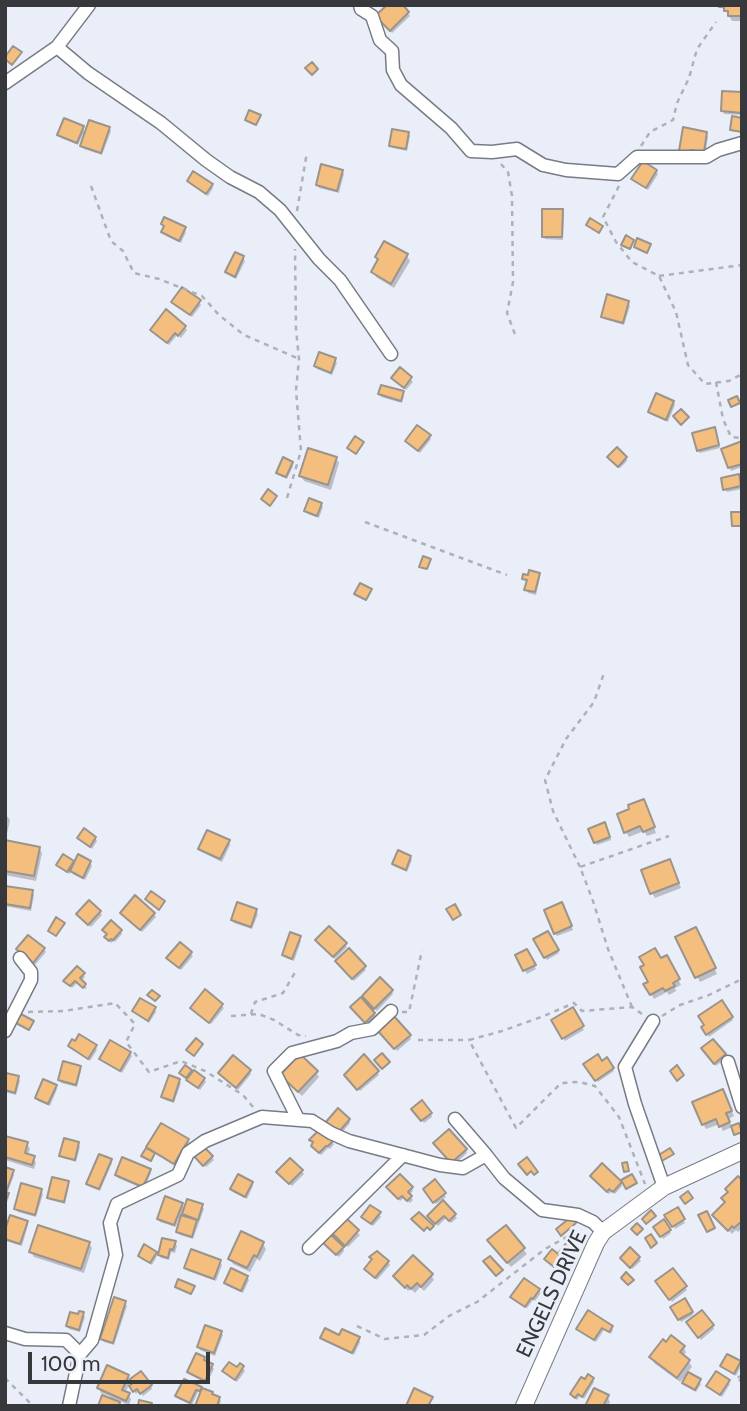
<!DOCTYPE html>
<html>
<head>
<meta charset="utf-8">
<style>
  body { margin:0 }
  #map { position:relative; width:747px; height:1411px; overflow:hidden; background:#eaeef8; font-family:Cabin,sans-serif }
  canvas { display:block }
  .frame { position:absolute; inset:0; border:7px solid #36383c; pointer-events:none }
  .scale { position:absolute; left:28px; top:1352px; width:182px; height:32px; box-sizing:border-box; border:4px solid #36383c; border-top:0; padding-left:9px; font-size:21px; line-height:24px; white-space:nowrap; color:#36383c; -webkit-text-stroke:5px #eaeef8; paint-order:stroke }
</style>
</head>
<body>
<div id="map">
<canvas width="747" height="1411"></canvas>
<div class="frame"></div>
<div class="scale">100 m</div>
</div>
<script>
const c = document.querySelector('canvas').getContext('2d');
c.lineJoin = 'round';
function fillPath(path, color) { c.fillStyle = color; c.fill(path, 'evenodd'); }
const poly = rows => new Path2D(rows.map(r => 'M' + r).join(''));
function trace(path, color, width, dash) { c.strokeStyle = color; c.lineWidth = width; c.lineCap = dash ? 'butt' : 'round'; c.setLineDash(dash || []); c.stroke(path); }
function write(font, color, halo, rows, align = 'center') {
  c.font = font + ' Cabin,sans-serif'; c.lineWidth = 6; c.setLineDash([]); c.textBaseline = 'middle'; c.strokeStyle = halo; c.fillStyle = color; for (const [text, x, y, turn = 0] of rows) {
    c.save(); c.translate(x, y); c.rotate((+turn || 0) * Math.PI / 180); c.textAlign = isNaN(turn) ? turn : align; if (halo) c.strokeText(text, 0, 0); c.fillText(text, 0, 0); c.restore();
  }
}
const shadow = poly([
  [400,5,410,16,392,33,379,19],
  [742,5,742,21,732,21,726,11,724,11,721,6],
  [742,94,742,115,724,114,723,111],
  [82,128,86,134,109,128,111,131,102,155,84,149,82,146,86,135,83,134,78,145,61,138,59,135],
  [684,129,706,134,708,137,705,155,691,155],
  [408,133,410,136,407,151,393,148,391,145],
  [342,171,344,174,339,193,319,188,317,184],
  [656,171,658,174,648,190,635,182,633,179],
  [189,181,212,185,213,188,208,196,190,184],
  [562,211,564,214,563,240,545,239,543,236],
  [163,224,184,229,186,232,181,243,165,235,163,232,165,228],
  [407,256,410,261,394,288,376,277,373,272,379,261,377,257],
  [243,258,245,261,236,279,229,275,227,272],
  [199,302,201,305,192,317,175,306,173,303],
  [628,302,630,306,624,325,604,319,603,316],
  [185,327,187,330,181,338,177,335,169,345,152,330],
  [335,360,337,363,332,375,317,369,315,366],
  [401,370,413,382,406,390,395,381],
  [402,393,404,396,402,403,381,397,380,394],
  [673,402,675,405,668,422,652,415,650,412],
  [716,432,720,448,700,453,698,450],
  [429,436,431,439,420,453,407,441],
  [742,443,742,467,731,471,723,450],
  [336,458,339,463,331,490,304,481,301,476],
  [626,458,627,461,620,468,611,460],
  [291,463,293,466,287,479,280,476,278,473],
  [740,479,742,489,727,492,725,489],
  [321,504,323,507,319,518,308,514,306,511],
  [539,574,540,578,536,595,528,593,526,590,528,582,525,581,523,578],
  [646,806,656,833,647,836,644,831,629,837,626,832],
  [5,816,8,817,10,820,7,834,5,833],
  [606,827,611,840,597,845,596,842],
  [79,838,95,838,97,841,92,849,81,841],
  [5,842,39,848,42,853,36,881,5,875],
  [229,842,230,845,222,862,202,852,200,849],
  [63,856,75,864,90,862,92,866,85,880,73,874,72,871,69,874,60,868,58,865],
  [410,857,412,860,407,872,396,867,394,864],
  [672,866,681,888,655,898,652,893],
  [5,888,32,892,34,895,31,911,5,906],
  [561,904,573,930,557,936,546,911],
  [256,911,258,914,252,929,234,923,232,920],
  [100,912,102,915,91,927,80,917],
  [122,913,154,914,156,917,142,932],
  [104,930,121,931,122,934,115,942,114,941,111,943,106,937,108,935],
  [548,933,559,953,547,960,536,940],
  [698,934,717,974,700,982,678,938],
  [300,937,301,941,294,961,286,958,284,955],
  [319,943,345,944,347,947,335,959],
  [180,944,193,956,181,970,170,961],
  [44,949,46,952,35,965,20,953],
  [526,951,536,969,527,974,517,956],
  [666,957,681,985,675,988,676,991,669,995,667,992,654,999,646,985,650,982,646,966],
  [339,964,364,967,366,970,354,981],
  [83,974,85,977,81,981,87,988,85,989,77,983,72,988,67,984],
  [392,991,393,994,377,1011,365,999],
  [205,992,224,1008,211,1024,194,1011],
  [721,1002,733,1020,709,1037,704,1028],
  [155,1009,156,1012,149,1023,136,1014,134,1011],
  [354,1010,374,1014,376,1017,367,1024],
  [572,1010,584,1030,565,1041,553,1021],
  [381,1033,410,1036,411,1039,397,1051],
  [70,1046,96,1047,97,1050,90,1061,72,1049],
  [705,1052,724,1055,726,1058,716,1066],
  [130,1053,132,1056,122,1073,103,1062,101,1059],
  [607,1060,614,1071,598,1082,586,1064,602,1064],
  [80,1068,81,1071,77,1087,61,1083,60,1080],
  [191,1071,193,1074,204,1079,206,1082,200,1090,190,1084,189,1079,182,1074],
  [249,1071,251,1074,238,1090,220,1074],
  [316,1072,319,1077,302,1096,285,1080],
  [377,1072,379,1075,360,1091,348,1078],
  [7,1075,18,1078,20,1081,16,1095,5,1092],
  [179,1080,181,1083,174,1103,165,1100,163,1097],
  [55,1086,57,1089,50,1106,38,1101,37,1098],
  [725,1096,734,1116,728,1119,732,1127,723,1131,720,1124,706,1129,703,1124],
  [415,1112,431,1114,432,1117,424,1123],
  [349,1120,350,1123,340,1135,329,1126],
  [321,1130,334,1144,330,1149,328,1148,321,1155,315,1150,311,1140],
  [5,1138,27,1144,30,1149,28,1154,33,1157,36,1163,34,1169,5,1160],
  [188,1140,191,1146,178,1168,155,1154,151,1161,144,1157,152,1153,148,1147],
  [78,1144,80,1147,76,1162,63,1158,61,1155],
  [437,1146,466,1150,467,1153,454,1165],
  [203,1148,214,1160,206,1167,197,1158],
  [111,1160,112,1163,100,1191,90,1187,88,1184],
  [6,1169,13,1172,14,1175,7,1194,9,1197,5,1208],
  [150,1170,151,1173,144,1189,118,1178,117,1175],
  [302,1171,304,1174,292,1186,280,1176],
  [592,1177,621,1183,622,1186,615,1194,612,1191,609,1194],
  [742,1182,742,1228,738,1232,736,1230,732,1234,714,1215],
  [68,1183,69,1186,65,1204,51,1200,49,1197],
  [252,1183,253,1186,247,1199,233,1192,232,1189],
  [411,1188,413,1191,409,1195,413,1200,410,1203,404,1198,400,1201,390,1190],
  [41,1190,43,1194,36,1217,18,1212,16,1209],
  [427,1193,444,1194,446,1197,436,1204],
  [443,1203,457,1218,451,1223,446,1218,438,1226,431,1219],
  [182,1204,185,1210,202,1206,204,1209,193,1239,180,1235,178,1232,182,1218,179,1218,176,1227,160,1222,159,1219],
  [677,1209,685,1223,675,1229,667,1216],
  [379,1214,381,1217,373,1226,363,1217],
  [346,1221,360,1235,348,1247,336,1237],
  [26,1222,28,1225,22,1246,6,1241,5,1236],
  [663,1222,671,1233,663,1239,655,1227],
  [506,1228,527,1254,511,1267,493,1246],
  [89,1243,92,1248,84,1273,34,1257,31,1252],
  [175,1243,177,1246,175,1253,171,1252,169,1260,161,1258,159,1255],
  [263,1244,266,1249,260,1261,257,1259,250,1272,233,1264,230,1259],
  [326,1245,343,1248,344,1251,339,1257],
  [577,1247,579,1250,570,1260,563,1255],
  [630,1249,641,1261,632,1269,623,1261],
  [156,1253,157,1256,152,1265,141,1259,140,1256],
  [220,1262,222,1265,216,1281,188,1271,186,1268],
  [388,1262,390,1265,377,1280,366,1270],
  [548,1262,570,1267,572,1270,566,1277],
  [431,1275,434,1280,424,1291,420,1287,415,1293,411,1289,408,1291,395,1276],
  [247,1277,249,1280,243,1293,228,1286,226,1283],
  [659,1285,685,1287,687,1290,672,1302],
  [539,1290,541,1293,535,1301,533,1300,527,1308,514,1300,512,1297],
  [685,1300,693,1315,681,1322,672,1307],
  [125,1303,127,1306,114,1345,104,1342,102,1339],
  [83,1314,85,1317,80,1332,69,1329,67,1326],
  [690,1326,713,1326,714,1329,701,1340],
  [612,1327,613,1330,611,1334,604,1330,596,1342,580,1332,578,1329],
  [221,1332,223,1335,215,1356,200,1350,199,1347],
  [340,1337,359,1339,360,1342,354,1355,324,1341,322,1338],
  [683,1347,686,1352,683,1357,689,1362,692,1367,687,1373,699,1381,701,1384,696,1392,686,1386,684,1383,689,1375,687,1374,680,1382,654,1363,652,1358],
  [204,1358,214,1369,207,1383,191,1375,189,1372],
  [739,1363,741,1366,736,1376,724,1369,722,1366],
  [243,1368,245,1371,237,1382,224,1371],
  [128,1376,131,1381,125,1393,128,1394,131,1399,129,1405,117,1400,121,1406,100,1406,110,1400,111,1397,101,1393,99,1388],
  [592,1379,594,1382,584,1399,580,1396,577,1400,573,1397,572,1394],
  [184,1381,212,1393,221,1401,219,1406,198,1406,202,1393,198,1392,192,1405,179,1399,177,1396],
  [728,1381,730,1384,722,1397,710,1389,708,1386],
  [151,1386,152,1389,143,1396,139,1391,136,1394,131,1387],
  [607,1396,610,1402,608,1406,587,1406]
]);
const building = poly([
  [387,5,403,5,409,12,390,31,375,16,387,5],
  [719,5,742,5,742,16,728,16,728,11,724,11,724,7,719,7,719,5],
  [13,46,22,52,12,65,5,59,5,57,13,46],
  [312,62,318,69,312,75,305,68,312,62],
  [722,91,742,92,742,113,721,111,722,91],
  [249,110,261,115,256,125,245,120,249,110],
  [732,116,742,118,742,132,730,130,732,116],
  [64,118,84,126,77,143,57,135,64,118],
  [89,120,110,127,101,153,80,146,89,120],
  [683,127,707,132,704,152,690,150,689,153,679,151,683,127],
  [392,129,409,132,406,149,389,146,392,129],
  [643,161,657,170,646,188,631,179,643,161],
  [321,164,343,170,337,191,316,185,321,164],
  [193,171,213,184,206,194,187,181,193,171],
  [542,209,563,209,562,237,542,237,542,209],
  [164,217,186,227,179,241,161,232,164,226,161,224,164,217],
  [590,218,603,226,599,233,586,225,590,218],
  [626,235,634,240,630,249,621,245,626,235],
  [637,238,651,244,647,253,634,247,637,238],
  [384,241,408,254,391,284,371,272,378,259,375,257,384,241],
  [235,252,244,256,235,277,225,272,235,252],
  [182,287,201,300,190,315,171,302,182,287],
  [607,294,629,301,623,323,601,317,607,294],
  [166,309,186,326,178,336,175,333,167,343,150,330,166,309],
  [319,352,336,358,331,373,314,366,319,352],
  [400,367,412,377,404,388,391,378,400,367],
  [381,385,404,391,401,401,378,394,381,385],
  [656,393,674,401,666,420,648,412,656,393],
  [737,396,740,403,731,407,728,400,737,396],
  [681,409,689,417,681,425,673,416,681,409],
  [417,425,431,435,418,451,405,441,417,425],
  [715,427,719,445,697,451,692,433,715,427],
  [355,436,364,442,356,454,347,448,355,436],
  [742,441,742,464,728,468,721,449,742,441],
  [617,447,627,457,618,467,607,457,617,447],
  [308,448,337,457,328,485,299,476,308,448],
  [283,457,293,462,286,477,276,473,283,457],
  [739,474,741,486,723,490,721,478,739,474],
  [268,489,277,496,270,506,261,499,268,489],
  [309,498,322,503,317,516,304,511,309,498],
  [731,512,742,512,742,526,732,526,731,512],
  [423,556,431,559,427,569,419,567,423,556],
  [529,570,540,573,535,592,524,590,527,580,522,579,523,574,528,575,529,570],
  [360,583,372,589,366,600,354,594,360,583],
  [644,799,655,827,643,832,640,826,624,833,617,814,629,809,628,805,644,799],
  [605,822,610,837,594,843,588,829,605,822],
  [84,828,96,837,90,847,77,838,84,828],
  [207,830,230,840,220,859,198,849,207,830],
  [5,840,40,847,34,876,5,871,5,840],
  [398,850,411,856,406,870,392,864,398,850],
  [63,854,74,861,67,872,56,865,63,854],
  [78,854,91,861,83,878,70,871,78,854],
  [670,859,679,883,650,894,641,870,670,859],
  [5,886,33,890,30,908,5,904,5,886],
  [151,891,165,901,159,910,145,899,151,891],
  [135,895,155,913,140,930,120,913,135,895],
  [89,900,101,911,88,925,76,914,89,900],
  [237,902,257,909,251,927,231,920,237,902],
  [562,902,572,926,554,934,544,910,562,902],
  [455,904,461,915,453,920,446,909,455,904],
  [56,917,65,923,56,936,48,931,56,917],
  [111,920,122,930,113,940,111,939,109,941,104,937,107,934,102,930,111,920],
  [329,926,347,943,333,957,315,940,329,926],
  [696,927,716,968,695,978,675,937,696,927],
  [548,931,559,950,544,958,533,939,548,931],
  [290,932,301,936,292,959,282,955,290,932],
  [28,935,45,948,33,963,16,949,28,935],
  [180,942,192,952,179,968,166,958,180,942],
  [349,948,366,966,352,979,335,961,349,948],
  [655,948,661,958,667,955,680,979,673,983,675,986,665,991,663,988,650,995,643,984,648,982,640,967,644,965,639,957,655,948],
  [527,949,536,965,523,971,515,955,527,949],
  [77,966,85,973,80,978,86,984,83,988,75,981,70,986,63,981,77,966],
  [380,977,393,990,374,1009,362,996,380,977],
  [205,989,223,1004,209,1023,190,1008,205,989],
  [152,990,160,996,155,1001,147,995,152,990],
  [361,997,375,1013,365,1023,350,1007,361,997],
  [140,998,156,1007,148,1021,132,1011,140,998],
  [722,1000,733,1017,706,1035,701,1027,704,1025,698,1016,722,1000],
  [573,1007,584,1026,562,1039,551,1020,573,1007],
  [21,1014,34,1021,29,1030,16,1023,21,1014],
  [393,1015,411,1035,394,1049,377,1030,393,1015],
  [79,1034,97,1045,88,1059,68,1046,72,1039,75,1041,79,1034],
  [196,1038,203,1044,194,1056,186,1050,196,1038],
  [713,1039,726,1054,714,1064,701,1048,713,1039],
  [110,1040,131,1052,120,1071,99,1059,110,1040],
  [382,1053,390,1062,382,1069,374,1060,382,1053],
  [300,1054,318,1071,298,1092,280,1075,300,1054],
  [364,1054,379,1071,357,1090,344,1075,364,1054],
  [598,1054,602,1061,607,1057,614,1068,595,1081,583,1064,598,1054],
  [233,1055,251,1070,236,1088,218,1073,233,1055],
  [63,1061,81,1066,76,1085,58,1080,63,1061],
  [185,1065,192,1070,186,1078,179,1073,185,1065],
  [677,1065,684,1075,677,1081,670,1071,677,1065],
  [194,1070,205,1078,198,1088,186,1080,194,1070],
  [6,1073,19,1076,15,1093,5,1090,6,1073],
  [169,1075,180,1079,173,1101,161,1097,169,1075],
  [43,1079,57,1085,48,1104,35,1098,43,1079],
  [723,1089,732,1111,726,1113,730,1122,719,1127,716,1119,702,1125,692,1102,723,1089],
  [422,1100,432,1113,421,1121,411,1109,422,1100],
  [338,1108,350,1119,338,1133,325,1123,338,1108],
  [161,1123,189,1139,174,1164,146,1147,161,1123],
  [739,1123,742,1132,734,1135,731,1126,739,1123],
  [321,1128,334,1140,328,1146,326,1146,319,1153,311,1146,313,1142,309,1140,321,1128],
  [449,1129,467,1149,451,1163,433,1143,449,1129],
  [5,1136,28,1142,25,1153,35,1156,32,1165,5,1157,5,1136],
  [64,1138,79,1142,75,1160,59,1156,64,1138],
  [203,1146,213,1156,203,1166,193,1155,203,1146],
  [146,1148,155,1153,151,1161,141,1156,146,1148],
  [670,1148,674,1154,660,1162,657,1156,670,1148],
  [99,1154,112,1159,99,1189,86,1184,99,1154],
  [122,1157,151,1169,143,1187,115,1175,122,1157],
  [527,1157,538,1172,534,1175,531,1171,527,1175,518,1164,527,1157],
  [290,1158,303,1170,289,1184,276,1172,290,1158],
  [627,1162,629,1171,624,1172,622,1163,627,1162],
  [602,1163,622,1182,613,1192,609,1189,607,1192,590,1176,602,1163],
  [5,1167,14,1170,6,1192,9,1193,5,1202,5,1167],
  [238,1174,253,1182,245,1197,230,1189,238,1174],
  [400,1174,413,1187,408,1192,412,1196,407,1201,402,1196,398,1199,386,1187,400,1174],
  [632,1174,637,1183,626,1189,621,1180,632,1174],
  [738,1176,742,1180,742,1221,734,1228,732,1226,728,1231,712,1215,725,1202,721,1198,728,1192,725,1189,738,1176],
  [52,1177,69,1181,64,1202,47,1198,52,1177],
  [435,1179,446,1193,433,1203,423,1189,435,1179],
  [21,1183,42,1189,35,1215,14,1209,21,1183],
  [688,1191,693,1198,685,1204,680,1197,688,1191],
  [165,1196,183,1203,174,1225,157,1219,165,1196],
  [187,1199,203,1204,198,1220,182,1214,187,1199],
  [443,1200,456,1214,449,1221,444,1216,435,1224,427,1216,443,1200],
  [370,1205,381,1212,371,1224,361,1217,370,1205],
  [678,1207,685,1219,672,1227,664,1215,678,1207],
  [651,1210,656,1216,646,1224,642,1219,651,1210],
  [707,1211,715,1228,707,1232,698,1215,707,1211],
  [419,1212,434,1226,430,1230,427,1227,424,1231,411,1219,419,1212],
  [10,1215,28,1221,20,1244,5,1239,5,1230,10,1215],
  [181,1215,197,1220,192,1237,176,1232,181,1215],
  [571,1217,576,1223,561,1236,556,1229,571,1217],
  [346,1218,359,1230,345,1246,332,1233,346,1218],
  [664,1219,671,1230,660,1237,653,1227,664,1219],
  [637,1223,643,1229,637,1235,631,1229,637,1223],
  [38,1225,90,1242,81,1269,29,1252,38,1225],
  [506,1225,525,1248,507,1263,487,1240,506,1225],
  [241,1231,264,1242,257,1257,254,1255,247,1268,228,1259,241,1231],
  [330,1234,344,1247,336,1255,322,1242,330,1234],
  [651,1234,657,1243,651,1248,645,1238,651,1234],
  [162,1238,176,1241,173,1250,170,1249,168,1258,158,1255,162,1238],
  [570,1238,578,1246,568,1258,559,1252,570,1238],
  [144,1244,157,1252,150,1263,138,1256,144,1244],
  [630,1247,640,1257,630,1268,620,1258,630,1247],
  [191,1249,221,1260,214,1279,184,1268,191,1249],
  [552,1249,572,1265,564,1275,544,1259,552,1249],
  [377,1251,389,1261,375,1278,364,1269,372,1259,369,1257,377,1251],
  [413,1255,433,1274,421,1287,417,1283,411,1289,407,1285,405,1288,393,1276,413,1255],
  [490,1256,503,1270,496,1276,483,1261,490,1256],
  [231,1268,248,1276,241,1291,224,1283,231,1268],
  [673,1268,687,1286,669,1300,655,1281,673,1268],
  [626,1272,634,1280,628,1285,621,1278,626,1272],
  [524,1278,540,1289,533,1299,531,1298,525,1307,510,1297,524,1278],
  [178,1279,195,1286,191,1294,175,1287,178,1279],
  [114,1297,126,1301,113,1343,100,1339,114,1297],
  [685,1298,693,1312,678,1320,670,1307,685,1298],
  [588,1310,613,1326,609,1332,602,1328,594,1340,576,1329,588,1310],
  [702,1310,714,1325,698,1338,686,1322,702,1310],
  [79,1311,84,1312,79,1330,66,1326,70,1312,78,1314,79,1311],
  [205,1325,222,1331,214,1353,197,1347,205,1325],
  [325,1328,339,1335,342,1329,360,1337,352,1353,320,1338,325,1328],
  [671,1335,685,1346,680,1352,690,1360,677,1378,649,1357,663,1339,666,1342,671,1335],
  [196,1353,205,1357,204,1360,213,1364,205,1381,187,1372,196,1353],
  [727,1354,741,1361,734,1374,720,1366,727,1354],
  [229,1362,237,1367,240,1363,244,1366,235,1380,222,1371,229,1362],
  [107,1365,129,1375,122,1390,130,1393,126,1401,97,1388,107,1365],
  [141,1371,152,1385,140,1394,137,1389,133,1392,129,1386,133,1383,130,1379,141,1371],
  [716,1371,730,1380,720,1395,706,1386,716,1371],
  [688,1372,701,1379,695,1390,682,1383,688,1372],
  [588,1374,594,1378,582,1397,578,1394,575,1398,570,1394,581,1377,585,1379,588,1374],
  [184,1379,202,1387,200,1391,196,1390,190,1403,175,1396,184,1379],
  [202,1388,213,1392,212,1394,220,1397,217,1406,195,1406,202,1388],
  [414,1388,433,1397,428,1406,406,1406,414,1388],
  [594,1388,609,1395,603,1406,585,1406,594,1388],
  [102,1395,120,1402,119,1406,98,1406,102,1395],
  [139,1400,152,1403,151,1406,138,1406,139,1400]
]);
const path = poly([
  [641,146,650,132,673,120,677,103,689,78,697,49,716,22],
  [501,164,508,172,512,196,513,282,507,313,516,337],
  [91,186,111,241,123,251,134,273,159,279,202,296,219,315,244,335,299,359],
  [619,186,603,217,616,242,632,262,659,276,676,312,688,365,705,384,729,381,742,374],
  [297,211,307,152],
  [659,276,742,265],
  [716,382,723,419,731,437,742,438],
  [287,498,301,451,296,390,299,359,296,329,295,249],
  [365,522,507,575],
  [580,867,553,811,545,780,566,739,594,702,604,673],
  [632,1007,608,949,593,901,580,867,669,836],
  [28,1012,64,1011,115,1003,135,1024,126,1042,149,1072,181,1061,205,1071,243,1095,253,1107],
  [402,1012,409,1012,422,950],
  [251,1014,255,1002,283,993,297,969],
  [642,1014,632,1007,582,1011,574,1003,544,1016,502,1031,469,1040,516,1128,561,1083,579,1082,595,1086,619,1117,645,1184],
  [231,1016,259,1014,274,1020,298,1035,306,1036],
  [662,1016,680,1005,709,995,742,979],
  [418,1040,469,1040],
  [357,1326,385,1339,424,1335,449,1316,477,1302,545,1249,581,1229],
  [742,1375,736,1379,742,1381],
  [5,1378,33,1406]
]);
const street = poly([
  [360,5,361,9,372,16,380,40,392,51,393,70,401,85,451,128,471,151,492,152,517,149,543,165,566,170,618,174,637,157,706,157,718,150,742,143],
  [57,47,88,73,161,123,206,160,230,177,259,192,280,210,319,259,340,280,391,354],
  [5,83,57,47,89,5],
  [653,1021,625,1067,635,1104,664,1187],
  [5,1031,31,980,31,972,20,958],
  [728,1062,742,1107],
  [298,1119,274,1071,292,1053,337,1041,351,1033,372,1029,391,1011],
  [455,1119,486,1155],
  [309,1248,403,1155],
  [5,1333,25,1339,66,1340,80,1354,69,1406],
  [80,1354,92,1340,116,1255,110,1223,117,1204,178,1175,188,1153,205,1141,262,1117,312,1121,331,1133,349,1141,440,1165,463,1168,486,1155,504,1178,542,1210,578,1215,593,1222,603,1232]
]);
const secondary = poly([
  [524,1406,596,1243,603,1232,664,1187,742,1151]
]);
const streetNames = [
  ["ENGELS DRIVE",552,1294,-65]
];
fillPath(shadow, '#0003');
fillPath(building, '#f4be7e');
trace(building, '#9b948c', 2);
trace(street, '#777b84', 15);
trace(secondary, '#777b84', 18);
trace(path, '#aeb1b9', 2.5, [5, 5]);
trace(street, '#fff', 12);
trace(secondary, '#fff', 16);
write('21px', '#36383c', '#eaeef8', streetNames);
</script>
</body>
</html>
